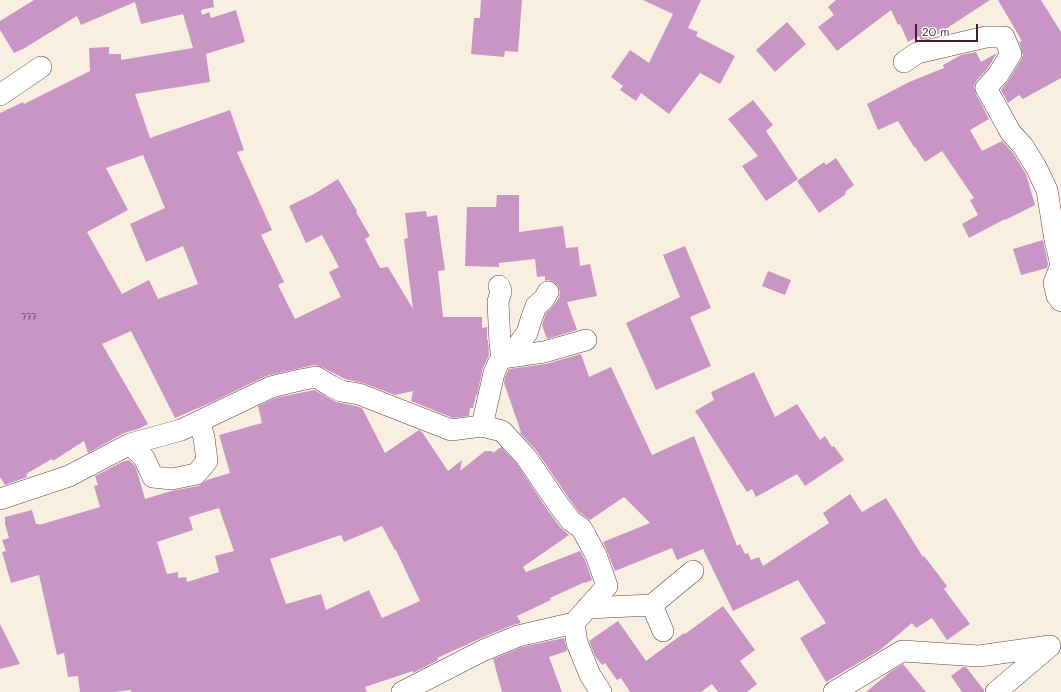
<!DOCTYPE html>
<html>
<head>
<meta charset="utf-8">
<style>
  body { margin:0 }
  #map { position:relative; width:1061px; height:692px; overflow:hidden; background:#f8efe1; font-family:Mali,sans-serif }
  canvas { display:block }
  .scale { position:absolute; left:915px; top:24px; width:63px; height:18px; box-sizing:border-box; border:2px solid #4a1f2b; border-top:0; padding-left:5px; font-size:12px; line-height:14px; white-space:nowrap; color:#4a1f2b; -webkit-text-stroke:3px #fff; paint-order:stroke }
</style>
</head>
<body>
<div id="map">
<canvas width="1061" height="692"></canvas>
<div class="scale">20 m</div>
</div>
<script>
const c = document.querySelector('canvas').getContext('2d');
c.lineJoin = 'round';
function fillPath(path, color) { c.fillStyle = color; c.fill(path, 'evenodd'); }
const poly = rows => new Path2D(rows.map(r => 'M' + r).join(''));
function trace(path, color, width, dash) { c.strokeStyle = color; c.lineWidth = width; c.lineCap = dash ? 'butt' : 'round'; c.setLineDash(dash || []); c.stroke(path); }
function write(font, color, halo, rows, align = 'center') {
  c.font = font + ' Mali,sans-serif'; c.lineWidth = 3; c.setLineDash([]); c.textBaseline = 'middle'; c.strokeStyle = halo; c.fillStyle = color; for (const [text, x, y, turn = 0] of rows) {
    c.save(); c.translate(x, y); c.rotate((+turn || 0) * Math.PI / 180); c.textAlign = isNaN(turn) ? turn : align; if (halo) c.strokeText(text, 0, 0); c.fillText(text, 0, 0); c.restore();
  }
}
const building = poly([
  [34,0,213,0,214,7,201,10,202,15,209,12,211,18,236,10,245,42,206,54,210,82,135,94,150,138,230,110,244,150,237,152,272,230,261,235,284,282,278,285,295,319,341,297,329,272,339,267,322,235,306,243,289,206,314,194,338,179,357,211,356,212,370,236,365,239,380,268,388,267,413,309,404,239,408,238,405,213,426,211,427,217,437,215,445,270,438,271,443,317,482,317,482,328,487,327,487,340,488,340,489,355,483,368,477,395,476,395,473,408,470,408,469,416,453,418,411,401,413,391,395,395,363,383,345,379,322,367,314,365,266,376,210,403,175,418,131,331,102,344,148,424,138,429,124,433,88,453,84,441,53,461,52,459,26,474,27,477,24,478,5,485,0,477,0,113,23,102,24,104,90,71,89,48,109,47,109,54,121,54,121,60,193,48,183,14,141,24,135,2,81,25,77,16,23,49,14,53,0,30,0,21],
  [143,155,165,208,130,224,146,262,183,246,198,284,158,299,149,280,122,294,87,232,128,210,106,168],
  [481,0,522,0,518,52,505,51,504,57,471,54,474,18,480,18],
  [643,0,701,0,688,28,698,32,696,36,735,56,720,84,700,73,669,114,641,93,636,101,620,90,623,86,611,77,630,50,649,63,673,14],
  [836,0,990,0,935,36,921,40,919,36,908,42,900,24,898,25,891,10,837,51,818,27,834,15,828,7],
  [998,0,1041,0,1061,32,1061,78,1023,99,1019,95,1008,103,1001,90,1008,81,1021,60,1023,55,1019,42,1022,41],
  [787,22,806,44,775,72,756,50],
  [976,52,981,62,997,53,988,68,977,80,974,86,976,94,989,119,970,130,982,151,1002,141,1013,153,1026,174,1035,205,1005,220,1005,219,969,238,962,224,978,215,970,200,974,198,942,151,925,162,915,147,914,147,898,121,878,130,867,104,909,82,944,68,943,65,961,55],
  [753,100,773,125,766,131,798,179,766,201,742,166,758,156,728,119],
  [836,158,854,185,845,192,846,194,819,213,797,181,824,162,826,165],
  [497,195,519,195,519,232,563,226,566,248,578,247,580,266,590,264,597,296,567,302,577,330,547,339,542,325,546,313,554,305,559,298,560,292,558,286,554,282,548,280,545,281,545,276,537,277,535,259,499,263,499,267,465,266,467,207,496,207],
  [1043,240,1048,264,1047,268,1021,275,1013,249],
  [685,246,711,308,690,317,711,366,656,390,626,323,680,297,663,255],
  [768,271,791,280,785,295,762,286],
  [581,354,589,377,611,367,652,455,694,436,737,546,740,544,745,554,748,553,751,560,759,557,763,566,829,523,823,513,850,494,862,512,886,498,923,557,924,556,947,586,944,589,970,624,947,640,932,618,916,628,912,623,880,650,826,682,800,638,826,623,798,580,733,611,703,549,677,560,672,548,615,571,607,551,603,542,650,523,624,497,590,520,579,512,568,497,536,450,520,433,521,432,504,383,505,377,509,369,546,364],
  [754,372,775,417,797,404,820,440,825,436,832,447,834,446,844,460,805,486,797,474,756,497,752,489,747,492,695,411,714,400,711,392],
  [314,390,336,402,356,406,362,408,385,453,419,430,422,432,448,471,462,460,460,471,485,451,492,451,493,453,501,447,517,464,548,511,561,528,569,535,523,567,526,572,580,551,585,560,592,580,585,583,585,582,550,598,551,600,517,616,521,623,513,625,486,636,437,658,438,660,413,673,413,671,365,687,367,692,131,692,131,690,115,692,80,692,78,676,68,677,64,653,57,655,39,575,11,583,2,552,6,551,2,540,9,538,5,524,5,517,32,510,36,524,39,524,39,525,100,507,94,486,98,485,95,476,122,462,129,460,134,465,136,468,145,499,171,491,198,486,207,480,230,473,219,435,262,423,258,406,275,398],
  [219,508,234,551,215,556,219,572,187,582,186,577,178,578,178,572,167,574,157,542,193,530,189,517],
  [382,526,395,550,396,550,420,601,382,618,369,590,326,610,321,594,286,604,270,559,341,535,344,542],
  [723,606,755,650,740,661,757,684,747,692,718,692,712,684,701,692,630,692,621,678,617,680,605,663,602,665,595,656,589,641,618,621,646,661,684,633,685,634],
  [0,624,20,664,0,669],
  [564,638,567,651,549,657,562,692,502,692,493,659,522,647],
  [903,664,926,692,866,692,890,672],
  [963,667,966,667,984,690,984,692,962,692,951,676]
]);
const minor = poly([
  [904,62,917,53,986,37,1004,37,1011,54,998,75,986,88,1011,133,1023,146,1036,167,1047,190,1055,240,1061,265,1054,283,1057,296,1061,301],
  [0,95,41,67],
  [499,286,501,291,498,302,500,344,502,358,544,352,586,340],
  [482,426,494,373,498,364,502,358,518,345,527,333,530,323,536,306,544,299,548,292],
  [130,444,144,458,153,477,172,479,196,474,207,461,204,437,199,422],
  [0,499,69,476,130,444,181,430,271,387,300,380,316,377,331,386,341,391,359,394,451,430,482,426,502,431,526,457,558,504,571,521,581,528,583,531,596,555,607,586,574,623,518,636,484,650,402,692],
  [652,605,663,631],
  [587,608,652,605,693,571],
  [574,623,577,643,590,675,601,692],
  [834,692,902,651,979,656,1050,646],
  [996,692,1050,646]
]);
const numberNames = [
  ["777",29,317]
];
fillPath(building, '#c895c5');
trace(minor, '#643e46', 22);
trace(minor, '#fff', 21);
write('9px', '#6a3c52', null, numberNames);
</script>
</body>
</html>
